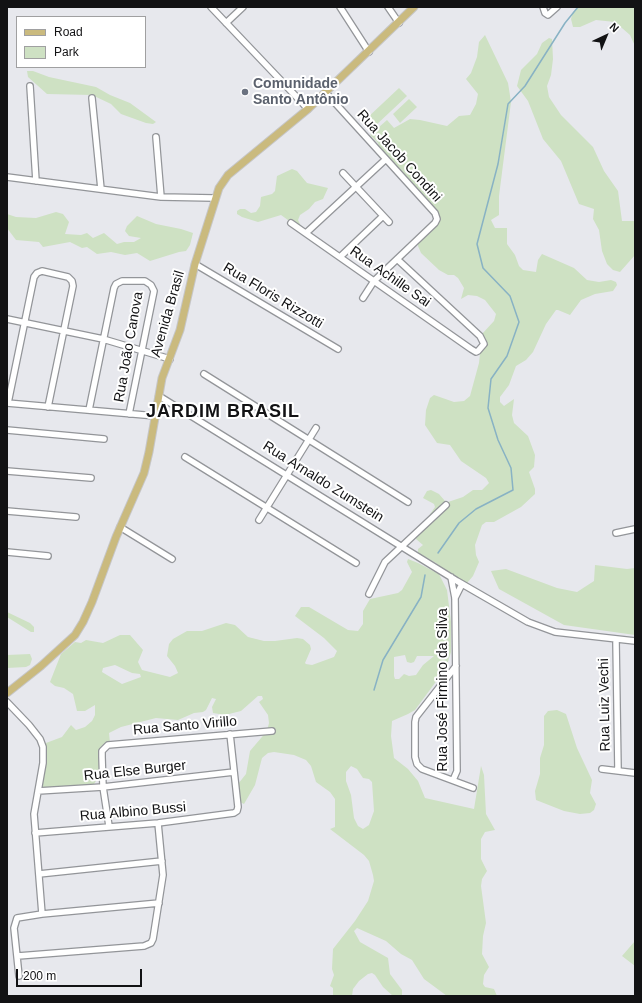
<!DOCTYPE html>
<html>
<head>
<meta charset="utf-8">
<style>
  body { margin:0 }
  #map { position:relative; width:642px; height:1003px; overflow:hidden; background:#e7e8ed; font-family:Helvetica,sans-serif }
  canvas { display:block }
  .frame { position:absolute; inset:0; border:8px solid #121214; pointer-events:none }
  .legend { position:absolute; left:16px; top:16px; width:130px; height:52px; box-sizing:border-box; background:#fff; border:1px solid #a0a0a1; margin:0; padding:5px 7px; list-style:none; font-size:12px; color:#121214 }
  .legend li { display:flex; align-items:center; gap:8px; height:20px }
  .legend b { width:20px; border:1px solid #a0a0a1 }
  .north { position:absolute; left:586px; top:16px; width:40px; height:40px; -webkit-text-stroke:3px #fff; paint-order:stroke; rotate:44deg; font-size:11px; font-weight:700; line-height:16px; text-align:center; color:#121214 }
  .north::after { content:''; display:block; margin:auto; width:14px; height:18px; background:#121214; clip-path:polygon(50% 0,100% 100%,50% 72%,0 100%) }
  .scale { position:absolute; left:16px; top:969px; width:126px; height:18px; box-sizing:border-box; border:2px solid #121214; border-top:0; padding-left:5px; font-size:12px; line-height:14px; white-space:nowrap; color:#121214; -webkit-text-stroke:3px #fff; paint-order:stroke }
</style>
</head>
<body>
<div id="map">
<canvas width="642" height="1003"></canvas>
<div class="frame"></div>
<ul class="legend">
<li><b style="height:5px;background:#caba7e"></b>Road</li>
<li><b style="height:11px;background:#cee1c3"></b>Park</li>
</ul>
<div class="north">N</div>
<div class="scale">200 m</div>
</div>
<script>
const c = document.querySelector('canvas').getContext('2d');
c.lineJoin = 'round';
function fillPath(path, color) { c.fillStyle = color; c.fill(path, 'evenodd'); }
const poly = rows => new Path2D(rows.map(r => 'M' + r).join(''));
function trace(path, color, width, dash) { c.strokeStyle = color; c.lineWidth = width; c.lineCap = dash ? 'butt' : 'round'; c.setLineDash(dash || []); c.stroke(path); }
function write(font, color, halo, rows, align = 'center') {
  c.font = font + ' Helvetica,sans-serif'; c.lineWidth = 4; c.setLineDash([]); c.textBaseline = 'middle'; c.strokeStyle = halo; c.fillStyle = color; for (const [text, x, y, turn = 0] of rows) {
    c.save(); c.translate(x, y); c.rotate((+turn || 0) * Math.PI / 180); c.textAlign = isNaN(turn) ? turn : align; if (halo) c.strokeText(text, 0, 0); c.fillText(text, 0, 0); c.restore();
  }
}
const green = poly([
  [578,7,635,7,635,46,630,35,615,22,596,20,580,27,573,27,571,19,573,12],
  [485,35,508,83,511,102,499,196,499,215,491,220,495,228,507,228,507,244,515,255,519,266,523,270,536,272,538,260,542,254,574,268,587,280,599,282,611,280,616,282,617,285,613,291,595,294,581,300,570,315,558,310,556,310,546,324,533,352,526,360,516,366,509,385,500,397,500,402,504,406,514,399,512,415,514,423,528,436,535,455,534,467,529,472,535,489,535,494,521,507,494,522,486,522,482,525,475,545,476,555,479,562,473,576,467,583,462,582,450,576,436,563,418,553,418,549,423,545,416,539,415,536,435,507,434,504,423,498,427,491,431,490,439,494,445,501,448,502,463,497,473,490,482,490,489,483,486,478,461,461,450,445,437,443,425,425,426,410,430,398,434,395,454,402,464,401,470,396,479,363,482,334,494,321,496,314,485,300,477,296,468,295,461,299,464,288,458,278,454,275,448,275,439,270,421,253,418,246,418,242,437,222,437,214,427,200,379,148,378,143,370,135,387,120,394,128,410,119,420,120,447,126,459,116,470,115,476,104,478,94,466,79,471,73,477,57,479,42],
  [549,38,552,39,553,59,551,75,547,86,549,97,561,115,593,147,604,171,618,191,622,221,635,221,635,255,620,272,613,270,607,264,602,251,599,230,593,219,594,209,579,204,561,161,543,139,528,101,517,86,521,70,537,54,542,43],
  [27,71,33,71,49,77,96,87,110,95,130,103,156,122,153,124,146,123,121,114,111,104,92,95,47,94,28,77],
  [399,88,407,96,374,127,366,119],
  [409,99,417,107,400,123,393,114],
  [292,169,297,171,307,183,328,188,323,199,315,202,309,209,300,215,298,220,301,226,299,228,281,215,258,222,242,217,237,214,237,211,240,209,245,209,251,213,256,212,260,206,261,197,272,194,275,191,277,176],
  [56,212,63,214,69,222,65,234,81,235,87,233,93,238,104,233,117,244,124,242,134,242,141,238,129,236,125,231,127,226,137,216,156,224,181,229,193,233,190,245,186,251,179,252,150,261,137,253,125,255,111,252,97,254,87,247,82,248,70,242,43,247,39,242,16,240,7,228,7,214,16,217,36,218],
  [408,559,418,563,439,574,447,590,451,622,451,652,446,668,415,710,408,714,392,721,391,736,394,758,408,769,418,781,425,798,474,809,481,766,484,775,486,814,495,830,485,832,481,839,481,859,487,871,482,879,481,886,486,923,483,936,482,954,489,967,484,975,483,984,485,987,494,989,497,996,447,996,424,979,412,960,401,954,386,941,357,928,354,931,360,942,388,958,390,974,402,990,402,996,393,996,383,987,375,975,372,973,368,974,359,981,353,989,352,996,333,996,333,988,330,986,334,975,332,969,333,949,355,921,368,901,374,881,373,875,369,861,364,855,330,829,335,827,335,799,330,792,316,782,311,766,306,760,294,755,274,752,268,753,262,758,255,785,244,804,240,802,238,784,246,774,250,751,267,731,269,723,268,715,259,702,263,699,262,696,258,696,241,711,225,715,213,713,212,707,216,699,212,698,206,710,203,712,194,713,178,720,156,718,121,727,109,733,110,743,100,758,99,776,94,784,84,788,45,790,40,785,46,743,62,737,71,725,76,730,85,727,92,721,95,715,95,705,85,711,77,711,73,694,64,688,55,686,50,682,61,654,75,642,81,643,86,640,103,643,120,635,130,635,143,650,138,662,142,670,170,677,178,673,175,666,167,656,169,644,173,639,187,631,202,631,226,623,235,625,248,637,264,641,275,641,297,638,303,639,310,645,311,649,305,663,306,664,312,665,334,657,337,651,324,638,295,616,301,607,309,607,348,630,358,631,363,624,363,611,370,599,398,593,402,590,412,572,407,562],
  [405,655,407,662,411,663,414,662,417,656,434,656,423,665,416,675,409,676,404,674,399,679,395,679,394,676,394,657],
  [115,665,132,673,140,674,141,677,122,684,102,672,103,668],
  [351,766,357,769,363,778,369,779,372,782,374,811,369,825,363,829,358,826,354,818,351,795,346,781,346,772],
  [595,565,627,569,635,568,635,635,564,625,499,589,491,571,506,569,557,588,577,592,594,581],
  [7,612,30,623,34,627,34,632,31,632,7,617],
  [30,654,32,659,30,665,26,667,7,668,7,655],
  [557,710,566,714,577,748,592,780,590,793,596,804,594,810,590,813,580,814,564,811,536,800,535,791,540,774,540,758,544,745,544,716,548,711],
  [635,941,635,966,622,956]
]);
const stream = poly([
  [438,553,459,523,476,509,513,490,511,468,498,440,488,408,491,379,507,356,519,322,510,296,483,268,477,244,498,164,508,104,525,86,565,23,578,7],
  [374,690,383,660,421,597,425,575]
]);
const minor = poly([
  [211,7,308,109],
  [340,7,369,52],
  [388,7,399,23],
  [543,7,545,13,548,15,557,7],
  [226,23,243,7],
  [30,86,36,181],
  [326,93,435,213,437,219,435,223,374,281,363,298],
  [92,98,101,189],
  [156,137,161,197],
  [343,173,389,222],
  [7,177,161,197,214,198],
  [291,223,471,349,476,352,478,351,484,344,480,336,397,259],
  [306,233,386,159],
  [340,257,383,216],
  [195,264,338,349],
  [7,319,103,339,170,359],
  [204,374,408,502],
  [159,396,457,581,528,622,555,632,635,641],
  [7,403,156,416],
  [8,403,34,277,37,273,42,271,68,277,72,281,73,286,48,407],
  [89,410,114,288,116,284,122,281,145,281,151,285,154,291,129,414],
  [7,430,104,439],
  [185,457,356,563],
  [7,471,91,478],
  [7,511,76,517],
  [259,520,316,428],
  [120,527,172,559],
  [616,533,635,529],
  [7,552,48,556],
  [451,577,455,598,457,771,453,780],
  [369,594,385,562,446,505],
  [455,598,462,584],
  [616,641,618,770],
  [456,666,416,717,415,722,415,757,417,764,422,769,473,788],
  [7,702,29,725,40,739,43,747,43,763,34,814,42,914],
  [602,769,635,773],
  [38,791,103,787,234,772],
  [109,826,103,787,102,757,102,751,108,745,272,731],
  [35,833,158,823,234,813,237,811,238,807,230,734],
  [39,874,162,861],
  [18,956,144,946,151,943,153,939,163,875,158,823],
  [19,976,14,928,17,918,42,914,159,903]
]);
const major = poly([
  [7,693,41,666,75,635,83,622,92,602,116,537,144,473,149,452,162,378,180,330,195,264,219,188,228,175,308,109,414,7]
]);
const markers = [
  [245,92,4,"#6b7280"]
];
const worshipNames = [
  ["Comunidade",253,84],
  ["Santo Antônio",253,100]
];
const streetNames = [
  ["Rua Jacob Condini",399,156,48],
  ["Rua Achille Sai",390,277,35],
  ["Rua Floris Rizzotti",273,296,31],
  ["Avenida Brasil",168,314,-74],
  ["Rua João Canova",129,347,-80],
  ["Rua Arnaldo Zumstein",323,482,32],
  ["Rua José Firmino da Silva",443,690,-90],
  ["Rua Luiz Vechi",605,705,-91],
  ["Rua Santo Virillo",185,726,-5],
  ["Rua Else Burger",135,771,-6],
  ["Rua Albino Bussi",133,812,-5]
];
const districtNames = [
  ["JARDIM BRASIL",223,412]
];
fillPath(green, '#cee1c3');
trace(stream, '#88b2c4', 1.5);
trace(minor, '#939599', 8);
trace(major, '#c6c6c7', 9);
trace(minor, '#fff', 5.5);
trace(major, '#caba7e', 7);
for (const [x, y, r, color] of markers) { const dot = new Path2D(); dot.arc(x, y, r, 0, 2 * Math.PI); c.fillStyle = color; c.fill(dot); trace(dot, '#fff', 1.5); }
write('bold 14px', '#5b616d', '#fff', worshipNames, 'left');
write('14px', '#121214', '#fff', streetNames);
c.letterSpacing = '1px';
write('bold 18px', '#121214', '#fff', districtNames);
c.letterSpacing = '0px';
</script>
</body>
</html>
